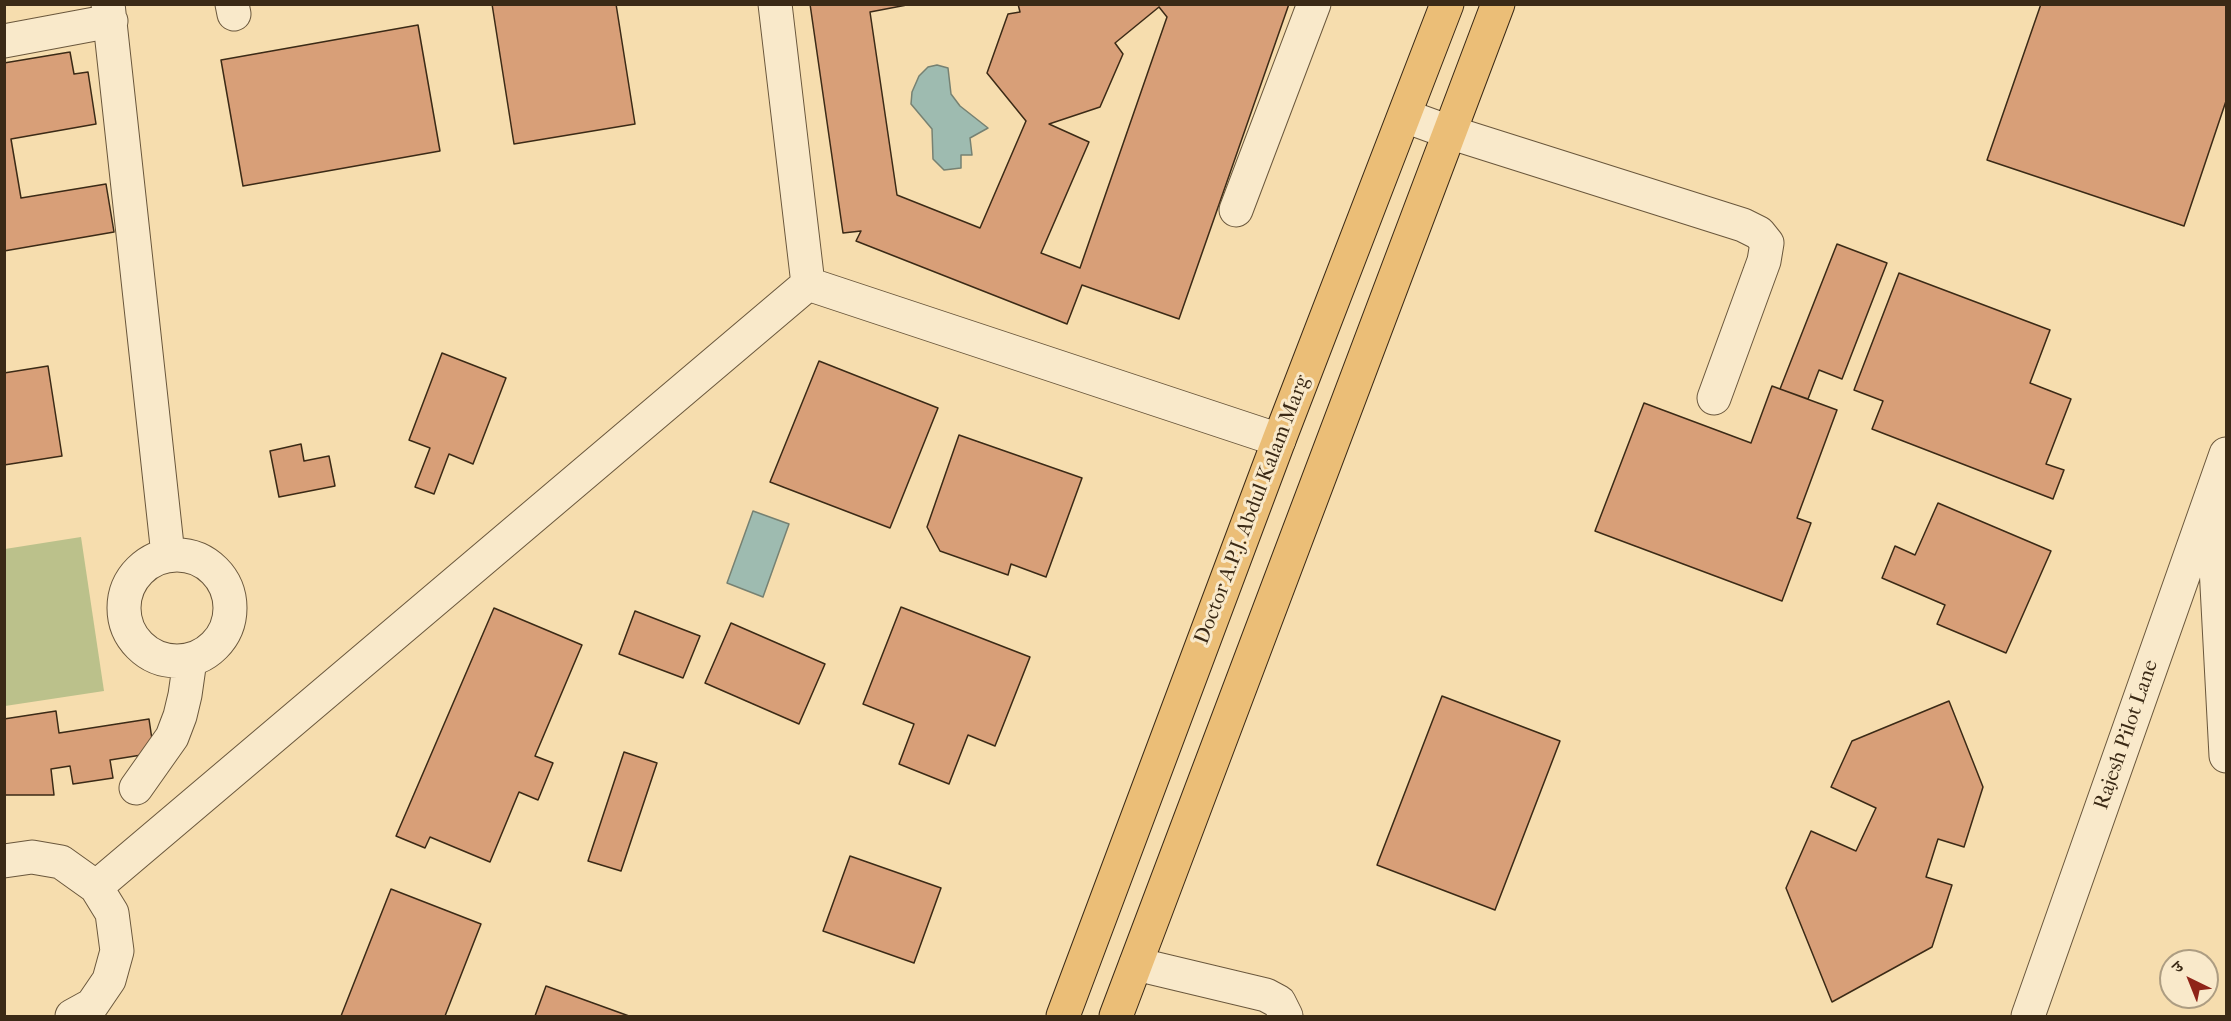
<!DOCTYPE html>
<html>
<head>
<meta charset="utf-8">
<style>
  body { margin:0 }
  #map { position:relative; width:2231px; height:1021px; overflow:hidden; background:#f6ddae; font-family:"IM FELL French Canon","Noto Serif Devanagari",serif }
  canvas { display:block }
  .frame { position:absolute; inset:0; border:6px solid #3b2a16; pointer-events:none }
  .north { position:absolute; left:2159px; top:949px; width:60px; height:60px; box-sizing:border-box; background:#f9e9ca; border:2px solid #ad9d82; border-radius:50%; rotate:317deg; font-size:16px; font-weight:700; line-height:24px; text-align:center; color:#3b2a16 }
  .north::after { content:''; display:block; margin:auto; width:21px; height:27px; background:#8f2418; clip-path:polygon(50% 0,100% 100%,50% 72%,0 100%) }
</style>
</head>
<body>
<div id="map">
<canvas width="2231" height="1021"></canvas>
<div class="frame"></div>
<div class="north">उ</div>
</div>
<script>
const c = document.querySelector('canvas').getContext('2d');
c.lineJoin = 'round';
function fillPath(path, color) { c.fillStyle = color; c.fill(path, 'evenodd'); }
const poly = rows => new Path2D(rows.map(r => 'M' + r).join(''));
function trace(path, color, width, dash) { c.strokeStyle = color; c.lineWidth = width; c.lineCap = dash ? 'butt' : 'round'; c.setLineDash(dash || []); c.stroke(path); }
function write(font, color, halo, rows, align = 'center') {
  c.font = font + ' "IM FELL French Canon",serif'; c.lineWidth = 6; c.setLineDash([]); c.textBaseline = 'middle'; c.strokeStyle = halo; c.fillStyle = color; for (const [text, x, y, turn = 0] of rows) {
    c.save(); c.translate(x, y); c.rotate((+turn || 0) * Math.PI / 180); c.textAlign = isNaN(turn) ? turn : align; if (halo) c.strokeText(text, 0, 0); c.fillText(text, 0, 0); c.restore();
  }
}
const green = poly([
  [81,537,104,691,5,706,5,549]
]);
const water = poly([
  [937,65,948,68,951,94,960,106,988,128,970,138,972,155,961,155,961,168,944,170,933,159,932,129,911,104,912,92,919,76,928,67,937,65],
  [753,511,789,524,763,597,727,583,753,511]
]);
const building = poly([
  [492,4,616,4,635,124,514,144,492,4],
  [810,4,912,4,870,12,897,195,980,228,1026,121,987,73,1008,14,1020,12,1018,4,1289,4,1179,319,1082,285,1067,324,856,241,861,231,843,233,810,4],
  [1159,7,1167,17,1080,268,1041,253,1089,142,1049,124,1100,107,1123,54,1115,43,1159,7],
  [2041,4,2226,4,2226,101,2184,226,1987,160,2041,4],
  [418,25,440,151,243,186,221,60,418,25],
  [70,52,74,74,88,72,96,124,11,139,21,198,106,184,114,232,4,251,4,63,70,52],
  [1837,244,1887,263,1842,379,1819,370,1808,399,1780,389,1837,244],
  [1899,273,2050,330,2030,383,2071,399,2046,464,2064,470,2053,499,1872,429,1883,401,1854,390,1899,273],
  [442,353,506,378,473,464,449,454,434,494,415,487,430,448,409,440,442,353],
  [819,361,938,408,890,528,770,482,819,361],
  [48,366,62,456,4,465,4,373,48,366],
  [1772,386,1837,410,1797,518,1811,523,1782,601,1595,531,1644,403,1751,443,1772,386],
  [959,435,1082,478,1046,577,1011,564,1008,575,940,551,927,527,959,435],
  [301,444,304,461,329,456,335,486,279,497,270,451,301,444],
  [1938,503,2051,551,2006,653,1937,624,1945,605,1882,578,1895,546,1915,555,1938,503],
  [901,607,1030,657,995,746,968,735,949,784,899,764,914,724,863,704,901,607],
  [494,608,582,645,535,756,553,763,538,800,519,792,490,862,430,837,425,848,396,836,494,608],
  [635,611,700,636,683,678,619,654,635,611],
  [731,623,825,664,799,724,705,683,731,623],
  [1442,696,1560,741,1495,910,1377,865,1442,696],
  [1949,701,1983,787,1964,847,1938,839,1926,877,1952,885,1932,947,1832,1002,1786,888,1811,831,1856,851,1876,808,1831,787,1852,741,1949,701],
  [56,711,59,733,149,719,154,753,110,760,113,778,73,784,70,766,51,769,54,795,4,795,4,719,56,711],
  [624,752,657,763,621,871,588,861,624,752],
  [850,856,941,888,914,963,823,931,850,856],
  [391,889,481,924,445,1016,341,1016,391,889],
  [546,986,629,1016,535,1016,546,986]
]);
const minor = poly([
  [108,4,168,555],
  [232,4,234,14],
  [4,41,111,21],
  [1405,116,1449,132,1743,225,1759,233,1767,243,1764,261,1714,398],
  [1236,210,1314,4],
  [808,284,1279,440],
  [2213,510,2226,756],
  '124 608a53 53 0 1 1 106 0a53 53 0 1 1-106 0Z',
  [136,788,172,737,180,716,185,695,190,660],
  [4,861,32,857,61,862,96,887,112,913,117,951,109,980,92,1005,72,1016],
  [96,887,808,284,775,4],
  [1136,964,1266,995,1279,1002,1286,1016],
  [2028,1016,2226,454]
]);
const major = poly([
  [1063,1016,1279,440,1447,4],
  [1116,1016,1498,4]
]);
const streetNames = [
  ["Doctor A.P.J. Abdul Kalam Marg",1253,510,-69],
  ["Rajesh Pilot Lane",2127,735,-71]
];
fillPath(green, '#bbc18b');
fillPath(water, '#9ebbb0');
trace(water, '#768172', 1.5);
fillPath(building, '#d89f78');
trace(building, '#3b2a16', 1.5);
trace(minor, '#6a573c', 35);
trace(major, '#3b2a16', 35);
trace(minor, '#f9e9ca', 33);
trace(major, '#ebbe77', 33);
write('21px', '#3b2a16', '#f9e9ca', streetNames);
</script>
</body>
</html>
